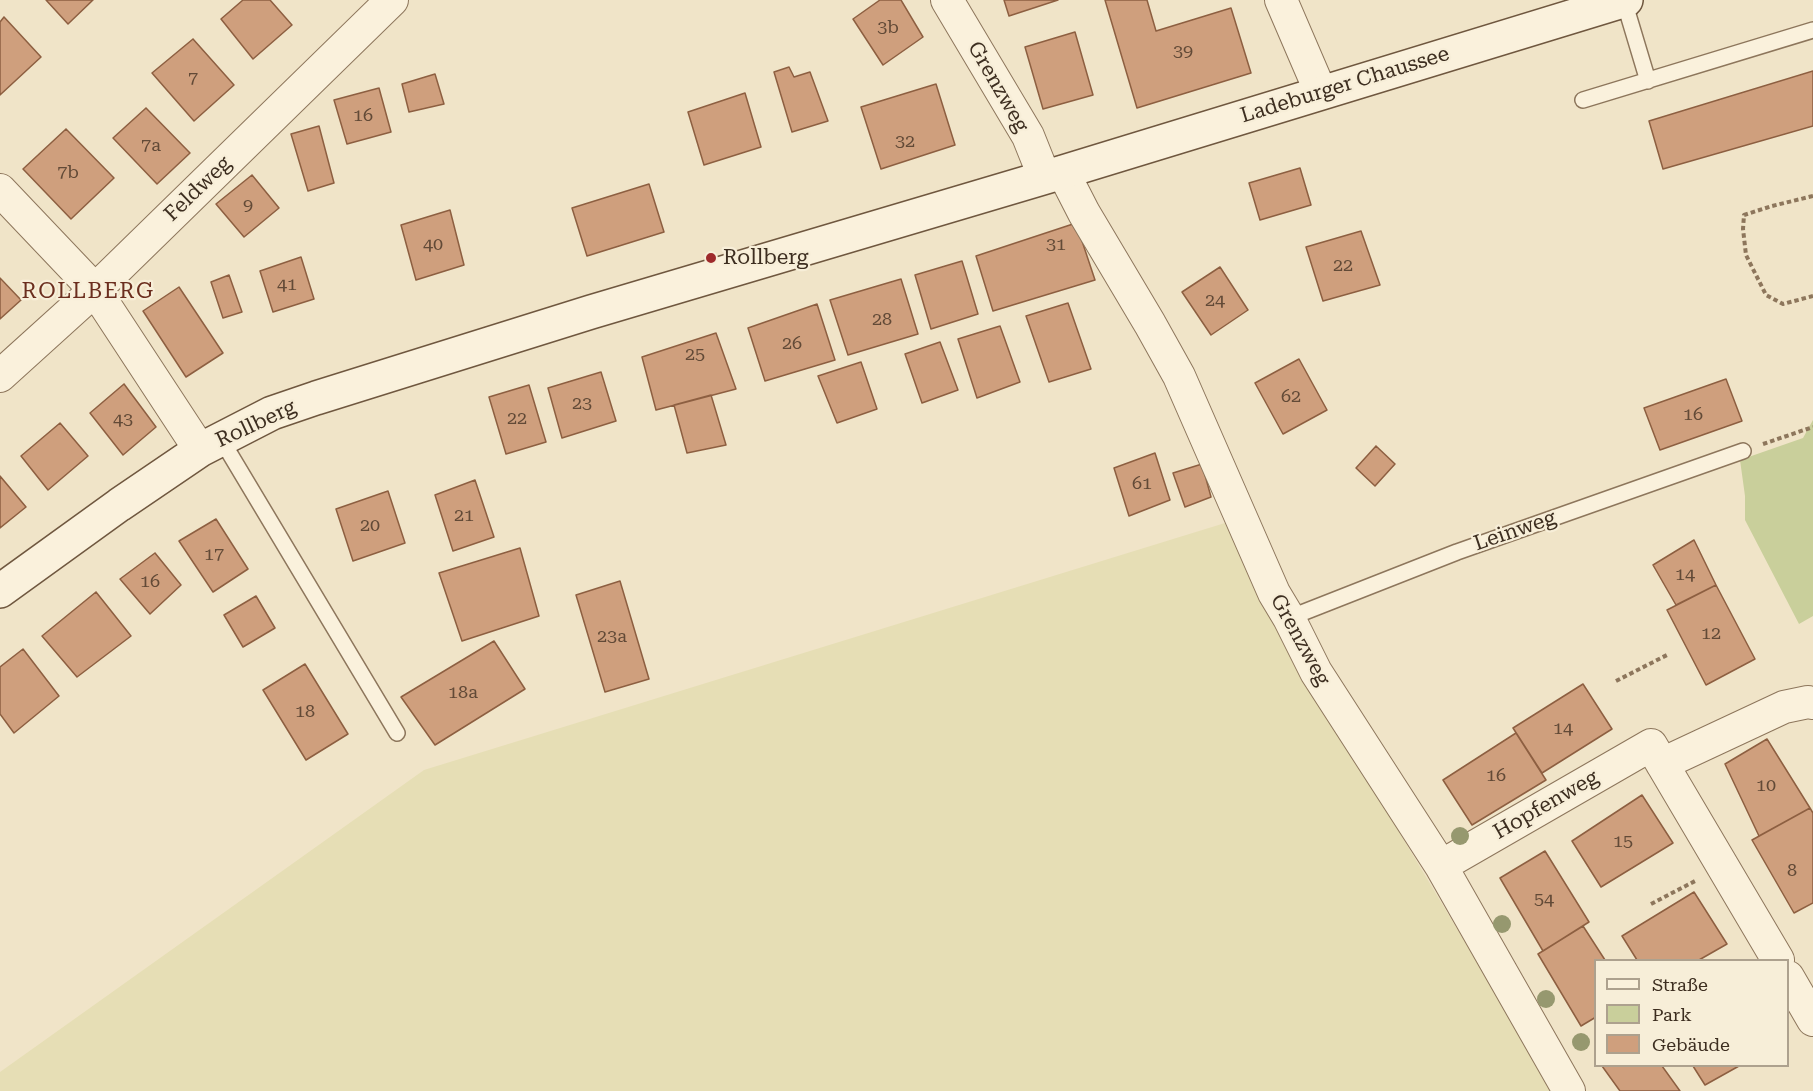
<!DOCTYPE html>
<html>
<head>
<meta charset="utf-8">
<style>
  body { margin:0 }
  #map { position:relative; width:1813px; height:1091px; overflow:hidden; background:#f0e4c8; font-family:"Roboto Serif",serif }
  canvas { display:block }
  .legend { position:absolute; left:1594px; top:959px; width:195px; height:108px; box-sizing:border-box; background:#f7eed8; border:2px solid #ada18e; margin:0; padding:8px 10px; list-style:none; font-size:18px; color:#3d2e20 }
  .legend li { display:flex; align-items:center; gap:12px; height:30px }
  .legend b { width:30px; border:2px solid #ada18e }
</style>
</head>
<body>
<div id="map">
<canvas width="1813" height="1091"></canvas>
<ul class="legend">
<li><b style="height:8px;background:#faf1dc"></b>Straße</li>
<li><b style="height:16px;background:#c9cf9b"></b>Park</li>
<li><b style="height:16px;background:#cf9f7d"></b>Gebäude</li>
</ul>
</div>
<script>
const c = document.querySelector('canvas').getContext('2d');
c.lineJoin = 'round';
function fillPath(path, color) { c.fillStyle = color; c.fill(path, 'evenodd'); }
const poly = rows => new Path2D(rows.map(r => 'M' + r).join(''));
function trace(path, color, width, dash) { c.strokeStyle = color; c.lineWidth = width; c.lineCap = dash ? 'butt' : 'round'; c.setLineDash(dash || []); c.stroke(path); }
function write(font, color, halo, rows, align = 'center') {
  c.font = font + ' "Roboto Serif",serif'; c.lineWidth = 4.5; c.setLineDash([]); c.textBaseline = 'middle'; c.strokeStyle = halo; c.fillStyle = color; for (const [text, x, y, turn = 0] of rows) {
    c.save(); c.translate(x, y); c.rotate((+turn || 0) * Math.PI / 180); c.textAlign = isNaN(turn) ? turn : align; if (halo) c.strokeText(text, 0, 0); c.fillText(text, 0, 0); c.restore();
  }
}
const farmland = poly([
  [1225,523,1374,790,1554,1091,0,1091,0,1072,424,770]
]);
const green = poly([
  [1813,420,1813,616,1799,624,1745,520,1745,496,1740,460,1803,438]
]);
const building = poly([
  [46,0,93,0,68,24,46,0],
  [243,0,270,0,292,25,253,59,221,19,243,0],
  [880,0,901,0,923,37,883,65,853,19,880,0],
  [1004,0,1058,0,1009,16,1004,0],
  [1105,0,1147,0,1156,31,1231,8,1251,73,1137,108,1105,0],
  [4,17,41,57,0,95,0,22,4,17],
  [1075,32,1093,95,1043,109,1025,47,1075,32],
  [193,39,234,85,194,121,152,73,193,39],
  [789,67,794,77,810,72,828,121,792,132,774,72,789,67],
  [1813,71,1813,126,1663,169,1649,121,1813,71],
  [435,74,444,104,409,112,402,84,435,74],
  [936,84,955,145,881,169,861,107,936,84],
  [379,88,391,132,347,144,334,100,379,88],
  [745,93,761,147,704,165,688,112,745,93],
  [146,108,190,153,157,184,113,138,146,108],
  [319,126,334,183,308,191,291,134,319,126],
  [66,129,114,178,71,219,23,169,66,129],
  [1300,168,1311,205,1260,220,1249,183,1300,168],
  [252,175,279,208,244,237,216,204,252,175],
  [649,184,664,232,587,256,572,208,649,184],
  [450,210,464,265,416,280,401,225,450,210],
  [1076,223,1095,280,993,311,976,256,1076,223],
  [1361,231,1380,285,1323,301,1306,247,1361,231],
  [301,257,314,299,273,312,260,271,301,257],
  [962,261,978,314,931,329,915,275,962,261],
  [1220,267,1248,310,1211,335,1182,292,1220,267],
  [229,275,242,312,223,318,211,282,229,275],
  [0,278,21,300,0,319,0,278],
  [901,279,918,334,848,355,830,300,901,279],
  [179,287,223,353,186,377,143,311,179,287],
  [1068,303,1091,369,1049,382,1026,316,1068,303],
  [817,304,835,360,765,381,748,328,817,304],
  [1000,326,1020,382,977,398,958,339,1000,326],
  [716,333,736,389,656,410,642,357,716,333],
  [940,342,958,390,922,403,905,354,940,342],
  [1299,359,1327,410,1283,434,1255,383,1299,359],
  [861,362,877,409,837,423,818,376,861,362],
  [601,372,616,421,562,438,548,388,601,372],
  [1726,379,1742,421,1660,450,1644,408,1726,379],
  [124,384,156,427,123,455,90,413,124,384],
  [529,385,546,442,506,454,489,397,529,385],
  [711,395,726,445,687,453,674,405,711,395],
  [60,423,88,456,48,490,21,456,60,423],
  [1376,446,1395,464,1375,486,1356,468,1376,446],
  [1155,453,1170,500,1129,516,1114,468,1155,453],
  [1202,464,1211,497,1185,507,1173,473,1202,464],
  [0,476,26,507,0,528,0,476],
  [475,480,494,537,453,551,435,495,475,480],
  [388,491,405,543,353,561,336,509,388,491],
  [216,519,248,569,213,592,179,541,216,519],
  [1694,540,1716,585,1676,605,1653,565,1694,540],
  [520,548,539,616,462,641,439,573,520,548],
  [155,553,181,585,150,614,120,579,155,553],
  [620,581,649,679,605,692,576,595,620,581],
  [1716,585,1755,659,1706,685,1667,610,1716,585],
  [96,592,131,636,77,677,42,636,96,592],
  [256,596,275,628,243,647,224,615,256,596],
  [494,641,525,689,435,745,401,697,494,641],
  [23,649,59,696,14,733,0,714,0,667,23,649],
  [305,664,348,734,306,760,263,690,305,664],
  [1583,684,1612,729,1542,773,1513,728,1583,684],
  [1516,733,1546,780,1472,825,1443,780,1516,733],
  [1767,739,1810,808,1759,836,1725,764,1767,739],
  [1642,795,1673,843,1601,887,1572,841,1642,795],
  [1810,808,1813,813,1813,903,1794,913,1752,840,1810,808],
  [1545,851,1589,922,1543,951,1500,878,1545,851],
  [1694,892,1727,944,1699,960,1637,960,1622,936,1694,892],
  [1583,926,1605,960,1596,960,1596,1017,1581,1026,1538,954,1583,926],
  [1602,1066,1662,1066,1680,1091,1620,1091,1602,1066],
  [1693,1066,1739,1066,1705,1085,1693,1066]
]);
const path = poly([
  [1813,196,1772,206,1744,215,1743,229,1746,255,1766,295,1783,304,1813,296],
  [1763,444,1813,427],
  [1616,681,1667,655],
  [1651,904,1697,880]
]);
const lane = poly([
  [1624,1,1648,81],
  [1583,100,1813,30],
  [221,439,397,733],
  [1289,618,1457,552,1743,451]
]);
const street = poly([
  [947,0,1028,136,1044,176],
  [1281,0,1321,93],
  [1063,172,1084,213,1150,324,1179,376,1274,593,1289,618,1316,672,1441,866,1569,1091],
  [0,190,95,290,200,450],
  [0,376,95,290,392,0],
  [1662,764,1784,707,1808,702,1813,703],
  [1441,866,1651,745,1778,960],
  [1788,977,1813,1020]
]);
const secondary = poly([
  [0,591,119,505,200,450,272,413,316,398,591,312,1063,172,1626,0]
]);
const trees = [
  [1460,836],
  [1502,924],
  [1546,999],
  [1581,1042]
];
const markers = [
  [711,258,6,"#9e2a2b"]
];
const numberNames = [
  ["3b",888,28],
  ["39",1183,52],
  ["7",193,79],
  ["16",363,116],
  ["32",905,142],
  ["7a",151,146],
  ["7b",68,173],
  ["9",248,206],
  ["40",433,245],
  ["31",1056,245],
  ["22",1343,266],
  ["41",287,285],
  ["24",1215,301],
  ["28",882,320],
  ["26",792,344],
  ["25",695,355],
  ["62",1291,397],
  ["23",582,404],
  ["16",1693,415],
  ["22",517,419],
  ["43",123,420],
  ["61",1142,484],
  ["21",464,516],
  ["20",370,526],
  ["17",214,555],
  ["14",1685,575],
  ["16",150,582],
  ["12",1711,634],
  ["23a",612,637],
  ["18a",463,693],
  ["18",305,712],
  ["14",1563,729],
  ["16",1496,776],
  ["10",1766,786],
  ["15",1623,842],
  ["8",1792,871],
  ["54",1544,900]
];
const streetNames = [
  ["Ladeburger Chaussee",1345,85,-17],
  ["Grenzweg",998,87,60],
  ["Feldweg",198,189,-44],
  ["Rollberg",256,424,-25],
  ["Leinweg",1515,531,-19],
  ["Grenzweg",1300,640,61],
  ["Hopfenweg",1546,805,-30]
];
const poiNames = [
  ["Rollberg",723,258]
];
const neighbourhoodNames = [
  ["ROLLBERG",88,292]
];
fillPath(farmland, '#e6deb5');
fillPath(green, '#c9cf9b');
fillPath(building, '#cf9f7d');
trace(building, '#8d5f41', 1.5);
trace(lane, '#8d765c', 18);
trace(street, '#8d765c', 34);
trace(secondary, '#6f573f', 36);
trace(path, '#8d765c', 4, [4.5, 3]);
trace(lane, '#faf1dc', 15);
trace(street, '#faf1dc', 32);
trace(secondary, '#faf1dc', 33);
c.fillStyle = '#96986f';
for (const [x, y] of trees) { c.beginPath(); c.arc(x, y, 9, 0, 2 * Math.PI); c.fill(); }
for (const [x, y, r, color] of markers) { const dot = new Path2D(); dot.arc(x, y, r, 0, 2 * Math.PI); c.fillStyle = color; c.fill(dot); trace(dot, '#f7eed8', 2); }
write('18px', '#624a37', null, numberNames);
write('21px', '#3d2e20', '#f7eed8', streetNames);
write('21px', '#3d2e20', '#f7eed8', poiNames, 'left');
c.letterSpacing = '1.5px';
write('22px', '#6b2e1e', '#f7eed8', neighbourhoodNames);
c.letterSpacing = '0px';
</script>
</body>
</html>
